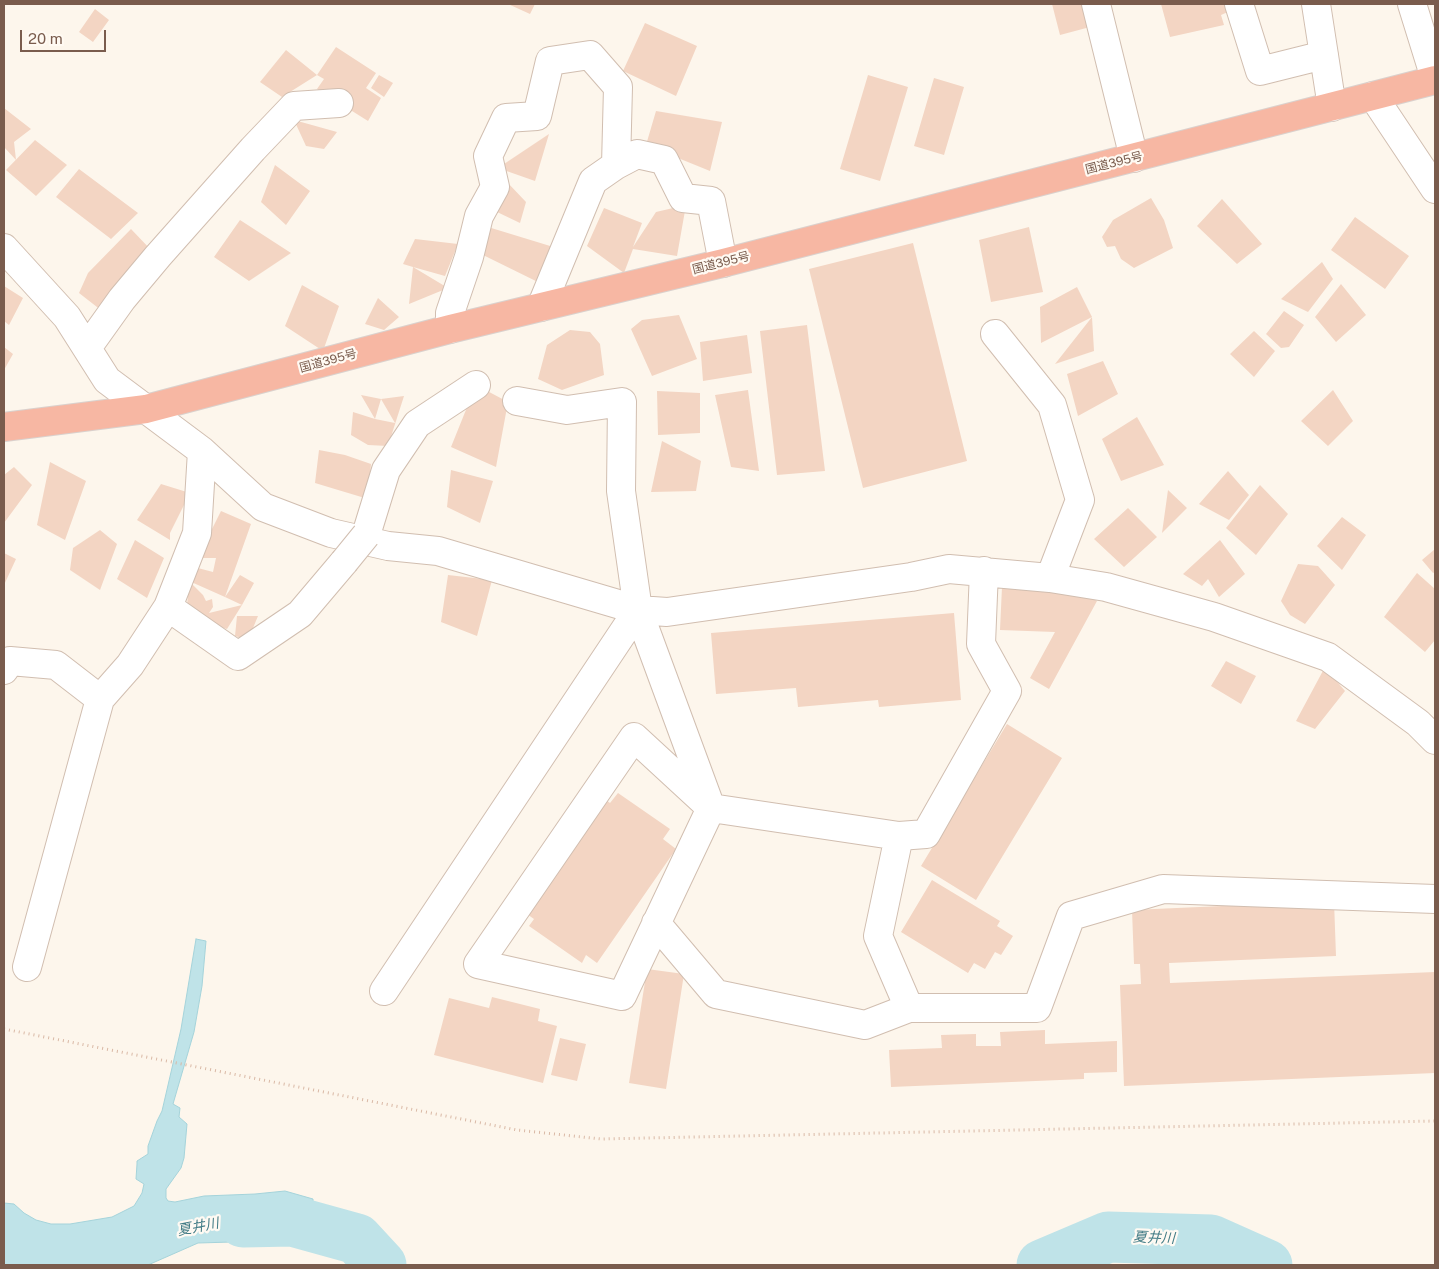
<!DOCTYPE html>
<html>
<head>
<meta charset="utf-8">
<style>
  body { margin:0 }
  #map { position:relative; width:1439px; height:1269px; overflow:hidden; background:#fdf6ec; font-family:"Public Sans",sans-serif }
  canvas { display:block }
  .frame { position:absolute; inset:0; border:5px solid #7a5c4d; pointer-events:none }
  .scale { position:absolute; left:20px; top:30px; width:86px; height:22px; box-sizing:border-box; border:2px solid #7a5c4d; border-top:0; padding-left:6px; font-size:15px; line-height:18px; white-space:nowrap; color:#7a5c4d; -webkit-text-stroke:4px #fffaf3; paint-order:stroke }
</style>
</head>
<body>
<div id="map">
<canvas width="1439" height="1269"></canvas>
<div class="frame"></div>
<div class="scale">20 m</div>
</div>
<script>
const c = document.querySelector('canvas').getContext('2d');
c.lineJoin = 'round';
function fillPath(path, color) { c.fillStyle = color; c.fill(path, 'evenodd'); }
const poly = rows => new Path2D(rows.map(r => 'M' + r).join(''));
function trace(path, color, width, dash) { c.strokeStyle = color; c.lineWidth = width; c.lineCap = dash ? 'butt' : 'round'; c.setLineDash(dash || []); c.stroke(path); }
function write(font, color, halo, rows, align = 'center') {
  c.font = font + ' "Public Sans","Noto Sans JP",sans-serif'; c.lineWidth = 4.5; c.setLineDash([]); c.textBaseline = 'middle'; c.strokeStyle = halo; c.fillStyle = color; for (const [text, x, y, turn = 0] of rows) {
    c.save(); c.translate(x, y); c.rotate((+turn || 0) * Math.PI / 180); c.textAlign = isNaN(turn) ? turn : align; if (halo) c.strokeText(text, 0, 0); c.fillText(text, 0, 0); c.restore();
  }
}
const water = poly([
  [196,939,206,941,202,986,194,1032,173,1104,180,1108,179,1117,187,1124,184,1158,181,1168,166,1189,166,1198,168,1201,175,1202,204,1196,255,1194,285,1191,313,1199,313,1252,290,1244,266,1241,198,1243,148,1265,4,1265,4,1203,14,1204,24,1213,36,1220,51,1224,70,1224,112,1217,134,1206,142,1193,144,1184,136,1179,137,1164,137,1161,148,1154,148,1146,157,1121,162,1111,181,1029,196,939]
]);
const river = poly([
  [243,1222,292,1221,357,1239,381,1265],
  [1042,1265,1108,1237,1211,1240,1267,1265]
]);
const building = poly([
  [508,4,535,4,530,14],
  [1052,4,1085,4,1090,27,1060,35],
  [1161,4,1226,4,1228,12,1221,15,1224,25,1170,37],
  [95,9,109,20,93,42,79,32],
  [645,23,697,46,676,96,623,71],
  [336,47,376,73,366,88,381,98,368,121,317,89,324,79,317,75,282,97,260,82,286,50,317,75],
  [379,75,393,83,384,97,371,88],
  [868,75,908,87,880,181,840,169],
  [934,78,964,87,944,155,914,146],
  [4,108,31,129,14,142,16,160,4,147],
  [656,111,722,122,710,171,646,145],
  [294,120,337,132,324,149,306,146],
  [549,134,535,181,498,168],
  [35,140,67,165,36,196,6,170],
  [275,165,310,191,286,225,261,202],
  [79,169,138,213,111,239,56,197],
  [507,182,526,202,520,223,495,211],
  [1151,198,1164,220,1173,248,1134,268,1121,259,1115,246,1107,247,1102,237,1113,220],
  [1222,199,1262,244,1237,264,1197,226],
  [686,205,677,256,633,249,624,273,587,246,604,208,642,223,633,247,656,212],
  [1355,217,1409,256,1385,289,1331,250],
  [240,220,291,253,249,281,214,257],
  [488,227,560,249,548,287,483,255],
  [1029,227,1043,292,991,302,979,240],
  [131,229,152,251,106,314,79,293,88,273],
  [415,239,458,244,445,276,413,267,448,288,409,304,413,267,403,264],
  [913,243,967,461,863,488,809,269],
  [1322,262,1333,279,1308,312,1281,299],
  [1341,284,1366,315,1336,342,1315,317],
  [302,285,339,306,323,351,285,326],
  [4,286,23,298,9,325,4,321],
  [1077,287,1092,317,1094,351,1055,364,1092,317,1041,343,1040,307],
  [378,298,399,317,384,330,365,324],
  [1284,311,1304,325,1289,347,1281,348,1266,334],
  [679,315,697,359,652,376,631,329,642,320],
  [807,325,825,471,777,475,760,331],
  [570,330,590,332,600,344,604,375,562,390,538,379,547,345],
  [1254,331,1275,351,1254,377,1230,354],
  [747,335,752,373,703,381,700,342],
  [4,347,13,354,4,370],
  [1103,361,1118,394,1078,416,1067,374],
  [476,385,508,402,496,467,451,447],
  [748,390,759,471,731,467,715,395],
  [1333,390,1353,421,1328,446,1301,421],
  [657,391,700,393,700,433,658,435],
  [361,395,381,399,404,396,388,446,368,445,351,435,353,412,375,419],
  [381,399,395,423,375,419],
  [1137,417,1164,465,1121,481,1102,439],
  [662,441,701,461,696,491,651,492],
  [319,450,345,455,371,464,368,499,315,483],
  [50,462,86,481,65,540,37,525],
  [14,467,32,485,4,523,4,475],
  [451,470,493,481,480,523,447,507],
  [1228,471,1249,495,1229,520,1199,504],
  [161,484,190,493,170,533,170,540,137,520],
  [1260,485,1288,514,1256,555,1226,528],
  [1168,490,1187,508,1162,533],
  [1128,508,1157,537,1124,567,1094,539],
  [221,511,251,524,225,597,189,581,194,567,213,572,216,558,200,558,206,541],
  [1342,517,1366,535,1342,570,1317,546],
  [100,530,117,544,100,590,70,570,73,548],
  [135,540,164,558,147,598,117,579],
  [1220,540,1245,574,1219,597,1208,579,1202,586,1183,574],
  [1435,549,1435,572,1433,573,1422,560],
  [4,553,16,559,4,585],
  [1298,564,1318,566,1335,585,1305,624,1290,615,1281,601],
  [1417,573,1435,589,1435,640,1425,652,1384,617],
  [240,575,254,583,242,605,225,597],
  [448,575,492,580,477,636,441,622],
  [189,581,203,595,206,601,212,599,213,607,209,613,242,605,227,629,203,622,187,607],
  [1002,587,1078,591,1097,601,1049,689,1030,678,1055,632,1000,630],
  [954,613,961,700,879,707,878,700,798,707,796,688,716,694,711,633],
  [237,616,258,616,248,640,235,636],
  [1226,661,1256,676,1241,704,1211,686],
  [1325,667,1345,691,1315,729,1296,721],
  [1007,724,1062,758,976,900,921,866],
  [618,793,670,829,663,839,676,849,597,963,586,955,582,963,529,926,534,919,524,912,602,797,610,803],
  [932,880,1000,921,997,926,1013,936,1001,955,995,952,985,969,974,963,968,973,901,932],
  [1334,901,1336,956,1169,963,1170,983,1435,972,1435,1073,1124,1086,1120,985,1141,984,1140,964,1134,964,1132,910],
  [647,969,684,974,666,1089,629,1083],
  [492,997,540,1009,538,1021,557,1026,543,1083,434,1055,449,998,489,1008],
  [1045,1030,1045,1044,1117,1041,1117,1072,1084,1073,1084,1079,891,1087,889,1050,942,1048,941,1035,976,1034,976,1046,1001,1046,1000,1032],
  [560,1038,586,1044,577,1081,551,1075]
]);
const path = poly([
  [4,1029,517,1130,601,1139,1435,1121]
]);
const minor = poly([
  [1096,4,1134,158],
  [1239,4,1260,71,1324,55],
  [1316,4,1332,107],
  [1412,4,1435,78],
  [1373,96,1435,189],
  [4,248,67,317,107,380,202,451,263,507,331,533,388,546,438,551,638,610,667,612,911,577,949,569,1050,578,1106,587,1214,617,1328,657,1418,723,1435,740],
  [541,307,593,181,616,165,637,154,664,160,683,198,711,201,723,263],
  [450,329,450,313,469,257,479,216,495,187,488,156,506,118,537,116,550,61,590,55,618,87,616,165],
  [995,334,1052,405,1080,500,1050,578],
  [87,348,122,299,158,256,253,149,294,106,339,103],
  [517,401,567,410,622,402,621,491,638,610,711,808,622,996,478,964,634,737,711,808,899,836,878,936,909,1008,1037,1008,1071,916,1163,889,1435,899],
  [366,535,386,470,417,424,476,385],
  [168,607,238,656,300,614,344,562],
  [4,670,10,661,56,665,100,699],
  [899,836,926,834,1007,691,981,644,984,571],
  [656,923,716,994,865,1025,909,1008],
  [27,967,100,699,130,665,168,607,197,533,202,451],
  [384,991,638,610]
]);
const highway = poly([
  [4,427,146,409,450,329,723,263,1435,80]
]);
const minorBridge = poly([
  [344,562,366,535]
]);
const streetNames = [
  ["国道395号",1114,163,-14],
  ["国道395号",721,263,-14],
  ["国道395号",328,361,-15]
];
const waterNames = [
  ["夏井川",198,1227,-11],
  ["夏井川",1154,1238,2]
];
fillPath(water, '#bfe3e8');
trace(water, '#a5d3da', 1);
trace(river, '#bfe3e8', 51);
fillPath(building, '#f3d5c3');
trace(minor, '#d1beb0', 30);
trace(highway, '#dad1cd', 30);
trace(path, '#d9b8a5', 3, [1, 4]);
trace(minor, '#fff', 28);
trace(highway, '#f7b7a3', 28);
trace(minorBridge, '#d1beb0', 30, []);
trace(minorBridge, '#fff', 28);
write('12px', '#7a5c4d', '#fffaf3', streetNames);
write('italic 14px', '#437c86', '#fffaf3', waterNames);
</script>
</body>
</html>
